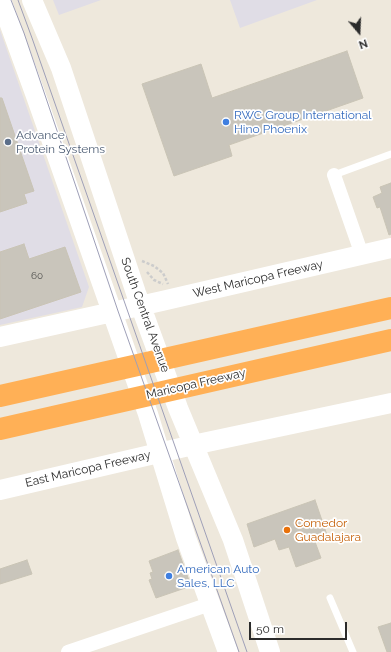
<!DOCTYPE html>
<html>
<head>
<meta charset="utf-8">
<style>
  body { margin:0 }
  #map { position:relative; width:391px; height:652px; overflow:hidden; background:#eee8dc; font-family:Raleway,sans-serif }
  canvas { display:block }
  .north { position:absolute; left:339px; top:12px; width:40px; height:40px; -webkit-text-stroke:3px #fff; paint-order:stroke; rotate:161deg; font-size:11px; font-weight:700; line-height:16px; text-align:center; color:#2b2b2b }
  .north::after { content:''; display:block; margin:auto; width:14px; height:18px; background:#2b2b2b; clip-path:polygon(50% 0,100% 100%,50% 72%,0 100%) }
  .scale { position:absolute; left:249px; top:622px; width:98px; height:18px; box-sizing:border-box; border:2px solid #2b2b2b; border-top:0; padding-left:5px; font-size:12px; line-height:14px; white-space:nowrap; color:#2b2b2b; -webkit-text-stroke:3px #fff; paint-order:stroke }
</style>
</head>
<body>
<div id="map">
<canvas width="391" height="652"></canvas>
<div class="north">N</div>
<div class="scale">50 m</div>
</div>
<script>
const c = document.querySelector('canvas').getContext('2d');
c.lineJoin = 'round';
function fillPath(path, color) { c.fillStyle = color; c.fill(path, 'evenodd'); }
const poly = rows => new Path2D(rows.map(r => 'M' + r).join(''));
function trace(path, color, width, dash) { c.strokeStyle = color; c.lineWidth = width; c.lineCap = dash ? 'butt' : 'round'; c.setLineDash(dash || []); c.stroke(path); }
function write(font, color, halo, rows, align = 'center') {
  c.font = font + ' Raleway,sans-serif'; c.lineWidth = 3.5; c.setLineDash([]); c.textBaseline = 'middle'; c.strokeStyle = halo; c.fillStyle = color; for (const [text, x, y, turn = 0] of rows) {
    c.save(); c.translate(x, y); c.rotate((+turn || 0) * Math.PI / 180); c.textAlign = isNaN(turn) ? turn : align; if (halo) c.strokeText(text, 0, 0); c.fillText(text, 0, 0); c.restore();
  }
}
const industrial = poly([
  [53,0,101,0,59,15],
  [230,0,317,0,240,28],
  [0,30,89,287,82,307,0,325]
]);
const building = poly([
  [347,51,363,98,229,145,232,156,174,176,142,84,201,64,212,98,347,51],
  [0,98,2,98,34,191,24,194,27,203,0,212,0,98],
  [391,183,391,234,389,235,380,207,377,208,373,197,382,193,380,187,391,183],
  [24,244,29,259,65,247,81,292,0,319,0,252,24,244],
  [315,500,327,535,314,539,321,558,296,567,289,547,279,550,275,539,254,547,247,524,315,500],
  [178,550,191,586,156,598,149,580,152,579,150,573,153,572,149,561,178,550],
  [27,560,32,574,0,584,0,569,27,560],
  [391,623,391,652,387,652,378,627,391,623]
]);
const path = poly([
  [142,261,154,266,163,273,168,284],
  [147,272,154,280,163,284]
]);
const lane = poly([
  [334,175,391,154],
  [330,598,353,652]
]);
const street = poly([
  [334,175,362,255],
  [68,652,210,604]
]);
const secondary = poly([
  [1,0,36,96,148,414,186,538,228,652],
  [32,0,61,68,136,293,178,408,233,540,270,652],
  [0,337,162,301,391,248],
  [0,490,193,445,391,403]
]);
const highway = poly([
  [0,396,391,308],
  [0,429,391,340]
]);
const tram = poly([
  [11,0,24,33,118,311,239,652],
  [18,0,32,38,247,652]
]);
const markers = [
  [226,122,4,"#3f7fe0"],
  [8,142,4,"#5c6f8a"],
  [287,530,4,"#e8710a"],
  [169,576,4,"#3f7fe0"]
];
const numberNames = [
  ["60",37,276]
];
const shopNames = [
  ["RWC Group International",234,115],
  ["Hino Phoenix",234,129],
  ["American Auto",177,569],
  ["Sales, LLC",177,583]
];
const serviceNames = [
  ["Advance",16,135],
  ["Protein Systems",16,149]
];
const streetNames = [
  ["West Maricopa Freeway",258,279,-13],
  ["South Central Avenue",145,315,70],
  ["Maricopa Freeway",196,384,-13],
  ["East Maricopa Freeway",88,469,-13]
];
const foodNames = [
  ["Comedor",295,523],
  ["Guadalajara",295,537]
];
fillPath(industrial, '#e0dde6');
fillPath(building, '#c9c5bb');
trace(building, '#c9c4b5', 1);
trace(path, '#ccc', 2.5, [3, 2]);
trace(lane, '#fff', 7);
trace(street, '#fff', 14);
trace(secondary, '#fff', 20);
trace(highway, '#ffb056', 22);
trace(tram, '#9e9fb7', 1);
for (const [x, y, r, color] of markers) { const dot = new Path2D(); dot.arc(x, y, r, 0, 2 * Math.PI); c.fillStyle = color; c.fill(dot); trace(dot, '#fff', 1.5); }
write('10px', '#52524f', null, numberNames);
write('12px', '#366cbe', '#fff', shopNames, 'left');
write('12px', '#4e5e75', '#fff', serviceNames, 'left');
write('12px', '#2b2b2b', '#fff', streetNames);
write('12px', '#c56008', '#fff', foodNames, 'left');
</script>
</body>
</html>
